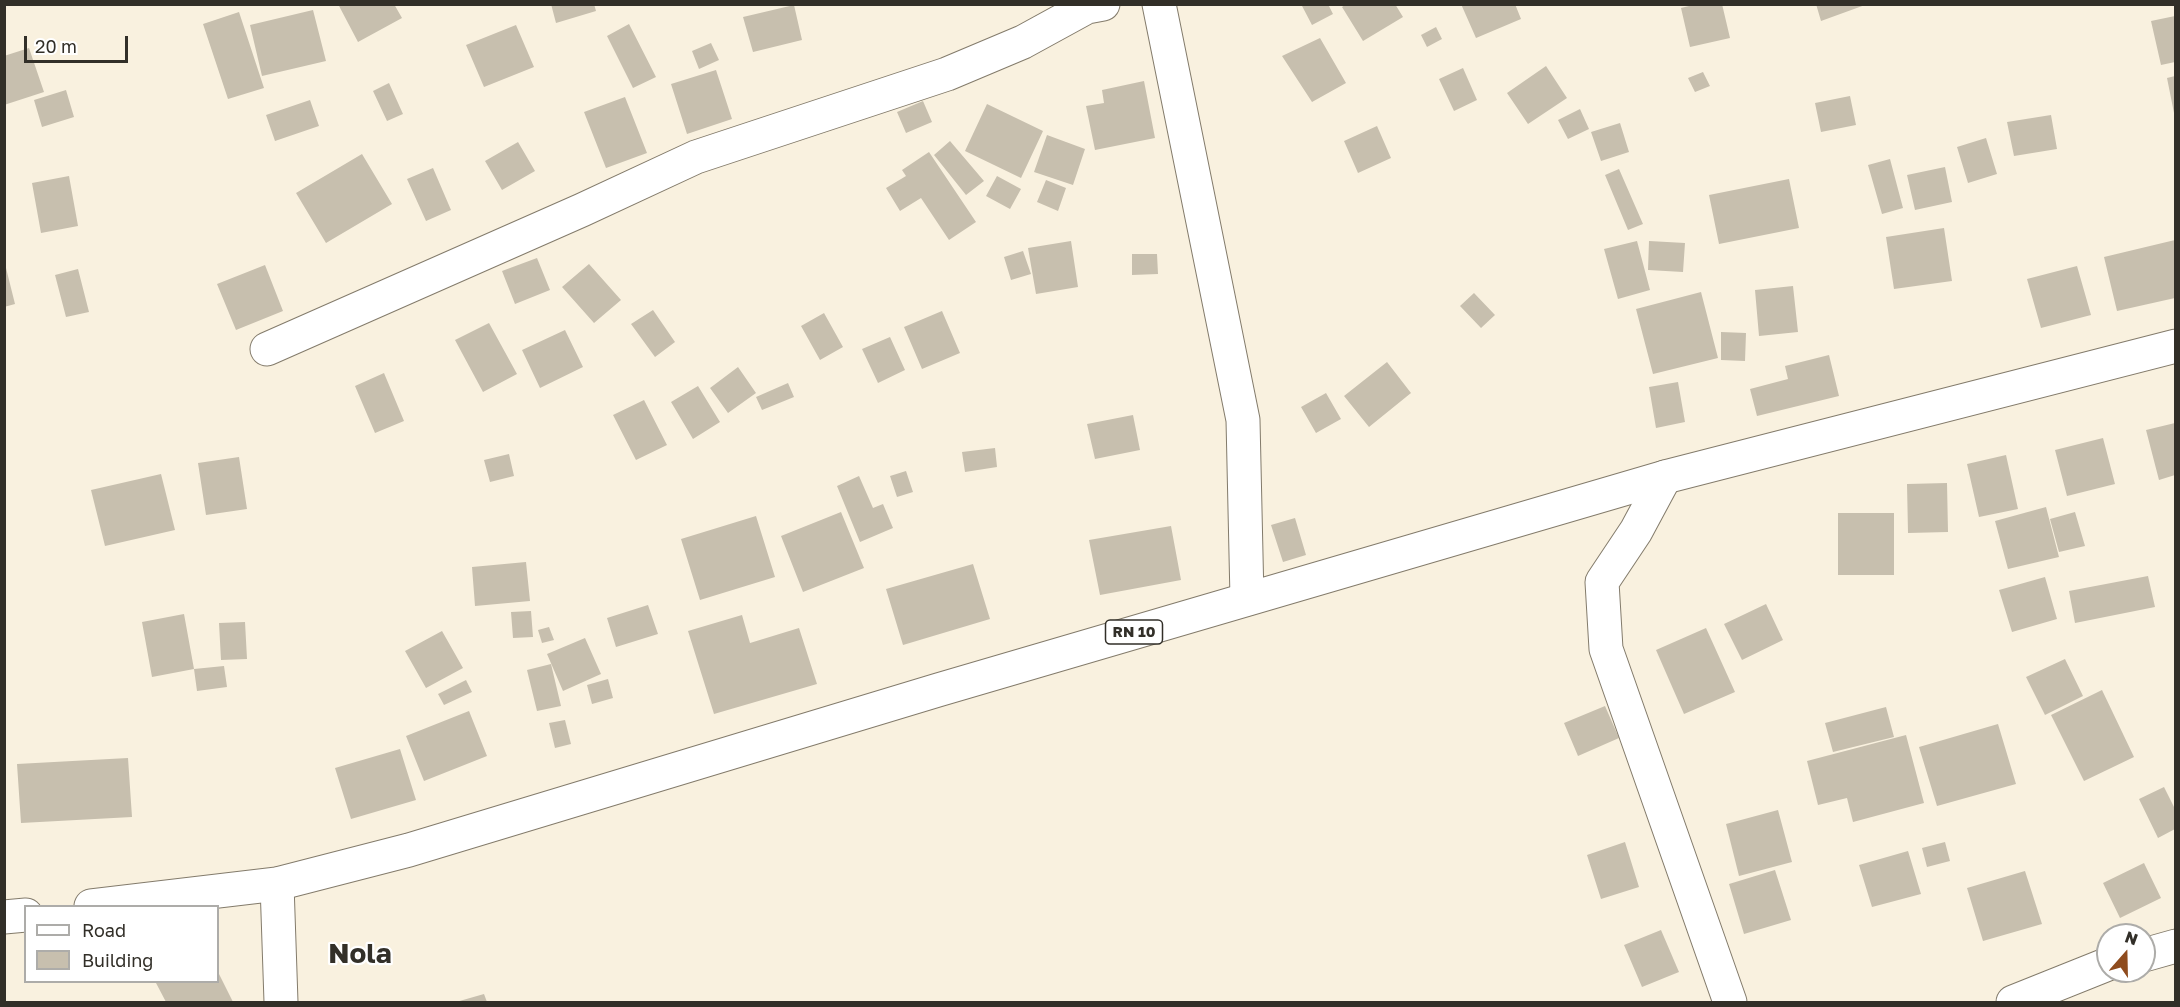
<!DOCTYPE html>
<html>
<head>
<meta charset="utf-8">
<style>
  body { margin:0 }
  #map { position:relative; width:2180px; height:1007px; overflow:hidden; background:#f9f1df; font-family:"Golos Text",sans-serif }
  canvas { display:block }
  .frame { position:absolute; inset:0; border:6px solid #322f28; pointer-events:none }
  .legend { position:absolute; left:24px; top:905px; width:195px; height:78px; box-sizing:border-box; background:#fff; border:2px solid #adaca9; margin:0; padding:8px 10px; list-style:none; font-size:18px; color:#322f28 }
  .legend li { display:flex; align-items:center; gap:12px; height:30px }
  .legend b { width:30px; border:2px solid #adaca9 }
  .north { position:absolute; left:2096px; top:923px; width:60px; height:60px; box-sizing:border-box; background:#fff; border:2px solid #adaca9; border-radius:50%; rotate:20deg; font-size:16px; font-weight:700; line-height:24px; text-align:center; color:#322f28 }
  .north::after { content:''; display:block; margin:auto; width:21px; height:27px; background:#8f4c1e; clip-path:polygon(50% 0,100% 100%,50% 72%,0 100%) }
  .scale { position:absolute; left:24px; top:36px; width:104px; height:27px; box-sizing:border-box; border:3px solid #322f28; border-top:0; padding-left:8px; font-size:18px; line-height:21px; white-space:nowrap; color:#322f28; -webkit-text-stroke:4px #fff; paint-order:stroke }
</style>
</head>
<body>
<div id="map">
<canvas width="2180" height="1007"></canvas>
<div class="frame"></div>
<ul class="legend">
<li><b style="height:8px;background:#fff"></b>Road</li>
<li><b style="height:16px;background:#c7bfae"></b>Building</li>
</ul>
<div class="north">N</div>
<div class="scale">20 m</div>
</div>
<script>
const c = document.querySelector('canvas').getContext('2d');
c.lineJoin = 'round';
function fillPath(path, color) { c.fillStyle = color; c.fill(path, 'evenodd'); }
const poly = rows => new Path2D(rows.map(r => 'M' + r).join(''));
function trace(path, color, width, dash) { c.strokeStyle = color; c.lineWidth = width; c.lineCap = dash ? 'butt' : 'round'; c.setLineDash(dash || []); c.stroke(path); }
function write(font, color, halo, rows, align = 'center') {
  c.font = font + ' "Golos Text",sans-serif'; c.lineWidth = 4.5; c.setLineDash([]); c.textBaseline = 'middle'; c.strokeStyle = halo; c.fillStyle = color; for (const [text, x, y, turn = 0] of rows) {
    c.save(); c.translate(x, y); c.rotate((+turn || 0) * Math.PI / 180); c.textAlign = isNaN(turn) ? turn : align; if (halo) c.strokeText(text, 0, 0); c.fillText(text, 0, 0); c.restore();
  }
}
const building = poly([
  [338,4,394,4,402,18,358,42],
  [551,4,594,4,596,11,556,23],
  [1301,4,1328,4,1333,14,1312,25],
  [1346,4,1395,4,1403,17,1363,41,1342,7],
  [1461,4,1515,4,1521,19,1476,38],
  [1697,4,1722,4,1730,38,1690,47,1681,8],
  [1816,4,1865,4,1865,5,1821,21],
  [794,5,802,40,753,52,743,17],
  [313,10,326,61,262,76,250,25],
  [239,12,264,88,228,99,203,24],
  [2175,16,2175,62,2161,65,2151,21],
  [629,24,656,77,633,88,607,36],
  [516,25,534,67,484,87,466,45],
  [1436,27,1442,39,1427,47,1421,35],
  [1320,38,1346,83,1312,102,1282,56],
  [711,43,719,60,699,69,692,51],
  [29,48,44,92,4,105,4,56],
  [1546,66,1567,98,1528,124,1507,93],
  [1463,68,1477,100,1454,111,1439,79],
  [716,70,732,119,687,134,671,84],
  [1703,72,1710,86,1695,92,1688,78],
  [2175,76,2175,113,2174,113,2167,78],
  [1144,81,1155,138,1095,150,1086,106,1104,103,1102,90],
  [389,83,403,114,387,121,373,91],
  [66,90,74,117,42,127,34,100],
  [1850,96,1856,125,1821,132,1815,103],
  [625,97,647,153,606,168,584,112],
  [310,100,319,126,275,141,266,115],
  [923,101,932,122,906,133,897,112],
  [987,104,1043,131,1021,178,965,151],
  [1580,109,1589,129,1568,139,1558,120],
  [2051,115,2057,149,2014,156,2007,122],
  [1620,123,1629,152,1601,161,1591,132],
  [1377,126,1391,158,1358,173,1344,141],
  [1047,135,1085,149,1073,185,1034,172],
  [1986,138,1997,174,1968,183,1957,147],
  [950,141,984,181,966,195,934,155],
  [518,142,535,171,502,190,485,161],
  [929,152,976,222,949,240,921,198,900,211,886,188,906,176,902,170],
  [362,154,392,204,326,243,296,193],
  [1890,159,1903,208,1882,214,1868,165],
  [1945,167,1952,202,1915,210,1907,175],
  [433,168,451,210,426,221,407,179],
  [1619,169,1643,224,1628,230,1605,175],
  [69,176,78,226,41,233,32,183],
  [997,176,1021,189,1010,209,986,196],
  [1789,179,1799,228,1719,244,1709,195],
  [1046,180,1066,188,1058,211,1037,202],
  [1944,228,1952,281,1894,289,1886,237],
  [2175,240,2175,298,2117,311,2104,257],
  [1071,241,1078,287,1036,294,1028,248],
  [1637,241,1650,290,1618,299,1604,249],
  [1649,241,1685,243,1683,272,1648,270],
  [1023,251,1031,274,1011,280,1004,257],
  [1132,254,1157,254,1158,274,1132,275],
  [537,258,550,290,515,304,502,271],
  [5,264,15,304,4,307,4,265],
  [589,264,621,300,594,323,562,287],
  [265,265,283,311,236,330,217,284],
  [2077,266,2091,315,2041,328,2027,279],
  [78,269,89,312,66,317,55,275],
  [1793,286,1798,332,1759,336,1755,290],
  [1701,292,1718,358,1653,374,1636,309],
  [1474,293,1495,315,1481,328,1460,306],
  [653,310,675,342,655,357,631,324],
  [942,311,960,353,922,369,904,327],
  [824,313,843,347,820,360,801,326],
  [489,323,517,374,483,392,455,340],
  [565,330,583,367,540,388,522,350],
  [1721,332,1746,333,1745,361,1721,360],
  [890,337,905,370,878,383,862,349],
  [1829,355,1839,396,1757,416,1750,389,1788,379,1785,366],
  [1387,362,1411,393,1369,427,1344,396],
  [738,367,756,393,728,413,710,388],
  [384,373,404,421,375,433,355,386],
  [1678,382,1685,422,1656,428,1649,387],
  [788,383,794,397,762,410,756,397],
  [698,386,720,422,693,439,671,402],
  [1326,393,1341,419,1316,433,1301,407],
  [644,400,667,445,636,460,613,415],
  [1133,415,1140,450,1095,459,1087,424],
  [2175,423,2175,475,2159,480,2146,430],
  [2103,438,2115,484,2067,496,2055,450],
  [995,448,997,467,965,472,962,452],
  [509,454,514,476,490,482,484,460],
  [2006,455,2018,509,1979,517,1967,464],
  [239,457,247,509,206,515,198,463],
  [906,471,913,492,897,497,890,476],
  [161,474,175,530,105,546,91,490],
  [859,476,873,508,883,504,893,528,860,542,837,486],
  [1947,483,1948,532,1908,533,1907,484],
  [2046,507,2059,557,2008,569,1995,521],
  [841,512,864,568,803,592,781,536],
  [2075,512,2085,546,2059,552,2050,519],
  [1838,513,1894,513,1894,575,1838,575],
  [756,516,775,577,700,600,681,539],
  [1295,518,1306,555,1283,562,1271,525],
  [1171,526,1181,580,1100,595,1089,540],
  [526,562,530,601,475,606,472,567],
  [973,564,990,619,903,645,886,589],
  [2148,576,2155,607,2075,623,2069,591],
  [2045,577,2057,619,2012,632,1999,590],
  [1766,604,1783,640,1742,660,1724,624],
  [648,605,658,634,616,647,607,618],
  [531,611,533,637,513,638,511,612],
  [184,614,194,669,152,677,142,622],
  [742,615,750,643,799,628,817,684,714,714,688,631],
  [245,622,247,659,221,660,219,623],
  [549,627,554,640,542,643,538,630],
  [1706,628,1735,692,1684,714,1656,650],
  [442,631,463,668,426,688,405,651],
  [585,638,601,674,563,691,547,654],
  [2065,659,2083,696,2045,715,2026,677],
  [551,664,561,706,537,711,527,670],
  [224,666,227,687,197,691,194,669],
  [608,679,613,698,592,704,587,685],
  [466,680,472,692,444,705,438,694],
  [2102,690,2134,757,2084,781,2051,715],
  [1605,706,1619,738,1578,756,1564,723],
  [1886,707,1894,737,1833,752,1825,723],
  [469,711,487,756,424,781,406,736],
  [565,720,571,744,555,748,549,723],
  [1998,724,2016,784,1937,806,1919,747],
  [1906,735,1924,803,1853,822,1847,798,1818,805,1807,761],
  [400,749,416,800,351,819,335,768],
  [128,758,132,817,21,823,17,764],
  [2164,787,2175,809,2175,829,2158,838,2139,799],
  [1778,810,1792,862,1739,876,1726,824],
  [1625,842,1639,887,1601,899,1587,855],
  [1945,842,1950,861,1927,867,1922,848],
  [1908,851,1921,894,1872,907,1859,865],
  [2144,863,2161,898,2120,918,2103,883],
  [1775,870,1791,920,1744,934,1729,884],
  [2025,871,2042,924,1983,941,1967,888],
  [1661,930,1679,972,1642,987,1624,945],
  [218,972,233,1002,166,1002,156,983,218,982],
  [484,994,487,1002,456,1002]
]);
const minor = poly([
  [1159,4,1243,420,1247,599],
  [267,349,582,210,696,157,947,74,1023,42,1087,7,1103,4],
  [1665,477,1636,531,1602,582,1606,649,1730,1002],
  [277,884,281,1002],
  [2144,955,2176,946],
  [2013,1002,2108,964]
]);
const major = poly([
  [91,906,277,884,409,850,938,690,1665,477,2176,346],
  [4,917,26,915]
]);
const shields = [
  [1134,632,57]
];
const shieldNames = [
  ["RN 10",1134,632]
];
const townNames = [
  ["Nola",360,954]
];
fillPath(building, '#c7bfae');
trace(minor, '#837b6b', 35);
trace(major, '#837b6b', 35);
trace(minor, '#fff', 33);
trace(major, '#fff', 33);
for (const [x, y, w] of shields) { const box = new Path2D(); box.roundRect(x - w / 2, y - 12, w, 24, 4.5); c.fillStyle = '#fff'; c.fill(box); trace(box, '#322f28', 1.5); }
write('bold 15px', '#322f28', null, shieldNames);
write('bold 28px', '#322f28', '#fff', townNames);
</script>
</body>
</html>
